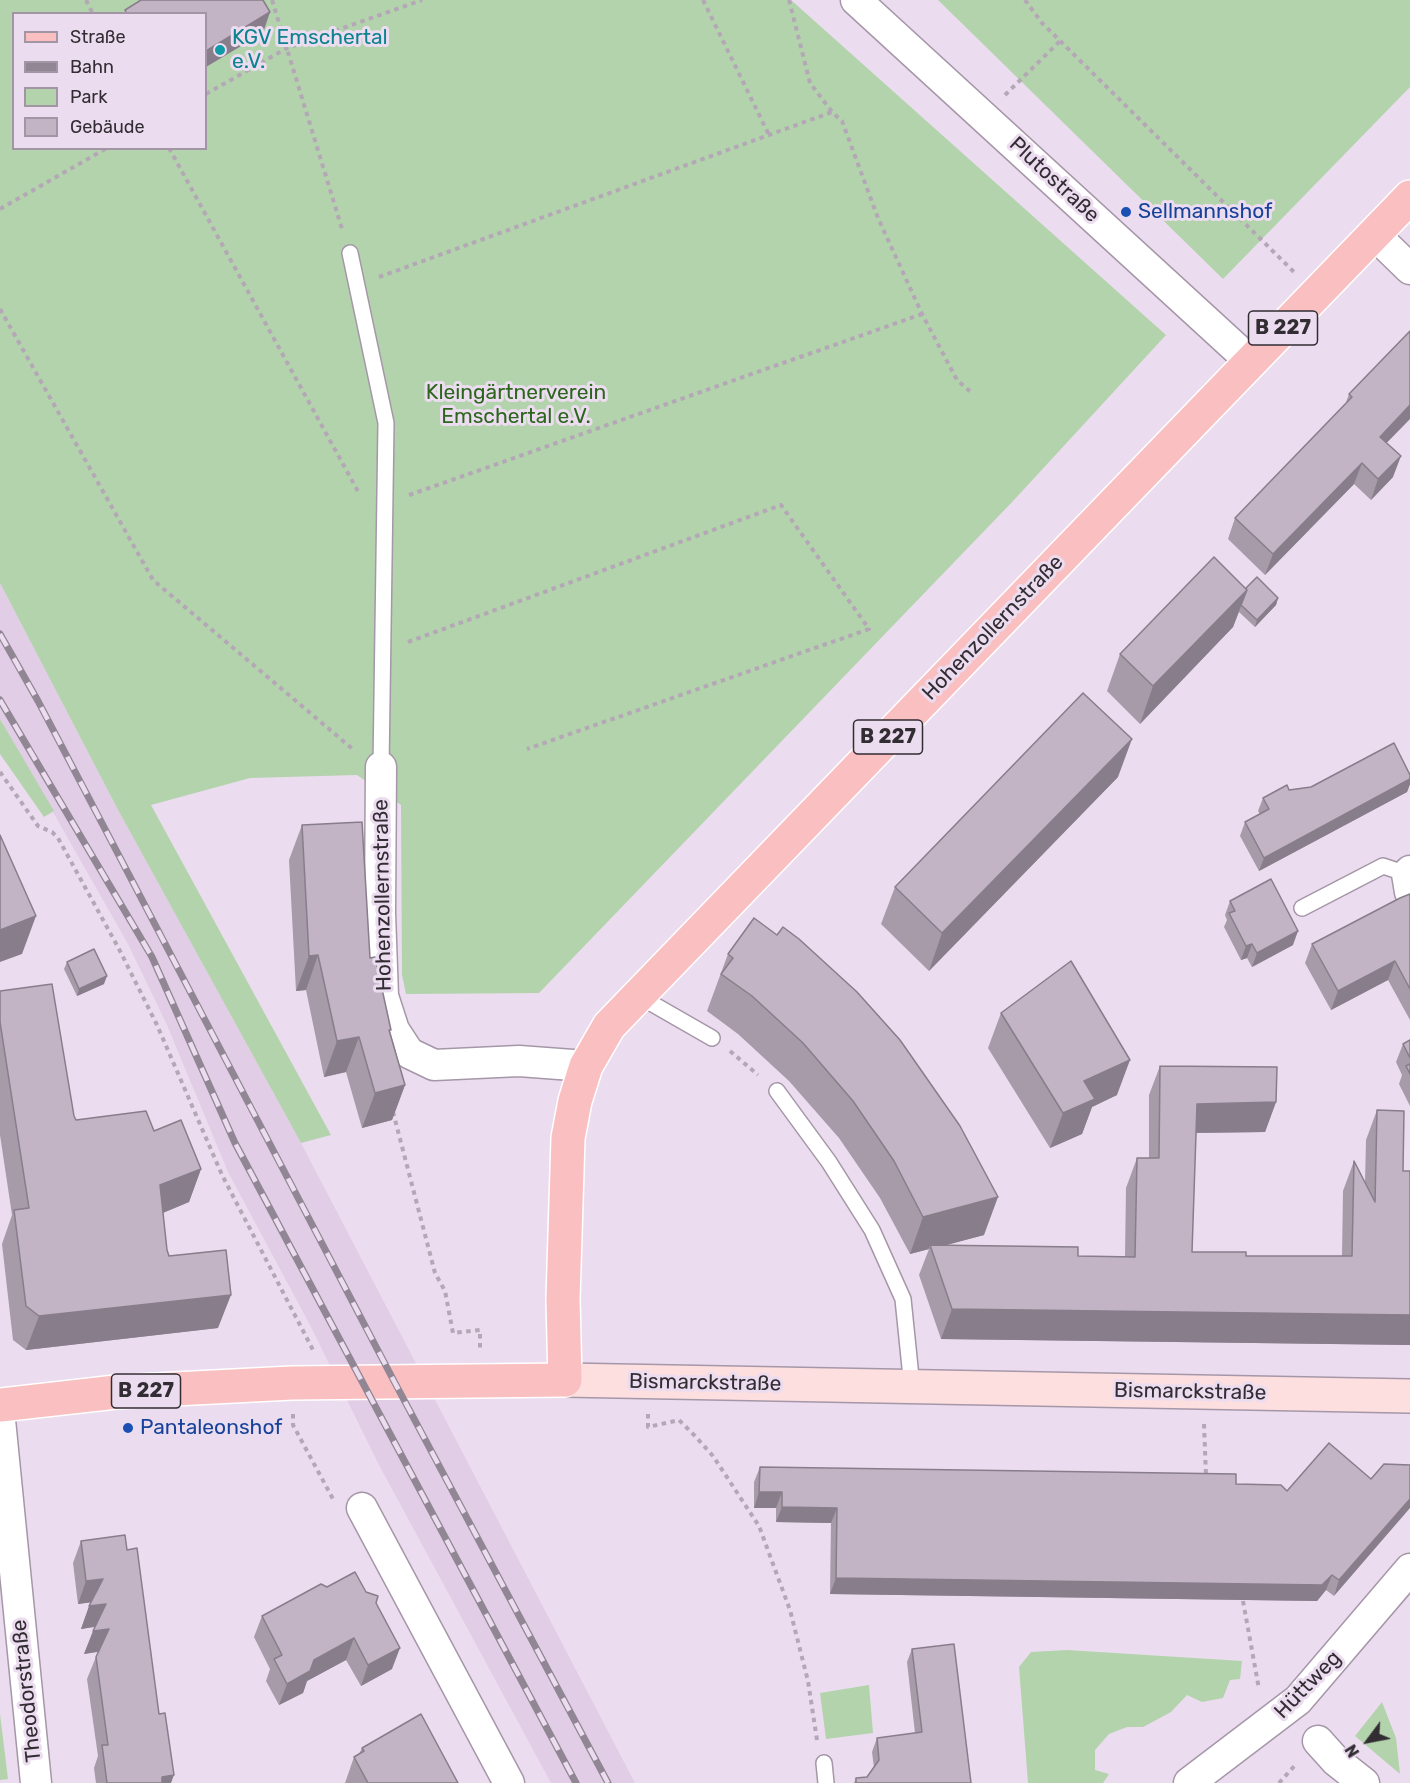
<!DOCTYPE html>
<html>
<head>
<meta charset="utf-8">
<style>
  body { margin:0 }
  #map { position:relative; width:1410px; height:1783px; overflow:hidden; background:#ecdcef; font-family:Rubik,sans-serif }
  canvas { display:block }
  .legend { position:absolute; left:12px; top:12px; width:195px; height:138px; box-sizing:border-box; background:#ecdcef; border:2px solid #a296a4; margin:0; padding:8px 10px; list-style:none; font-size:18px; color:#322c33 }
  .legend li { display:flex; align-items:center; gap:12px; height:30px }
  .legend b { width:30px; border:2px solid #a296a4 }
  .north { position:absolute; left:1338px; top:1711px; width:60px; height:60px; -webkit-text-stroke:4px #ecdcef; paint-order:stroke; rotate:238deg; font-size:16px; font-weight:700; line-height:24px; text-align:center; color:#322c33 }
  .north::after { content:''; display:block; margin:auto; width:21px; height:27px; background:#322c33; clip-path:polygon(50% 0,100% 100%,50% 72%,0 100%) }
</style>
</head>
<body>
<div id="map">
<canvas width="1410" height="1783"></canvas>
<ul class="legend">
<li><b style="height:8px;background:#fabfc1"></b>Straße</li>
<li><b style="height:8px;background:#918693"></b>Bahn</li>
<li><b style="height:16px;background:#b3d3ac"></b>Park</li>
<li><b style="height:16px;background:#c2b3c5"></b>Gebäude</li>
</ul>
<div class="north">N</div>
</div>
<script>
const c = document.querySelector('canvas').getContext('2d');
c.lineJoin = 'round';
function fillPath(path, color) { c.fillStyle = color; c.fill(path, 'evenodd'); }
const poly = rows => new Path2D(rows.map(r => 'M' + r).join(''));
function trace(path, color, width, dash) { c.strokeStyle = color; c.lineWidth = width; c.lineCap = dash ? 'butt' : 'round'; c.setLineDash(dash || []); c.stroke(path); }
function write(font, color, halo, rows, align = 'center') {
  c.font = font + ' Rubik,sans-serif'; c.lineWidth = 6; c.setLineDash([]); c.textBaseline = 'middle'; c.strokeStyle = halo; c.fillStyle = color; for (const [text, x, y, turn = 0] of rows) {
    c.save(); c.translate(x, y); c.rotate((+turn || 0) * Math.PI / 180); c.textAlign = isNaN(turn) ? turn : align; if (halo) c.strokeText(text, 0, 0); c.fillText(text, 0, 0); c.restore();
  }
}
const built = poly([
  [0,583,117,808,301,1143,635,1783,551,1783,379,1465,311,1327,228,1172,167,1025,128,944,0,719]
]);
const green = poly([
  [0,0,791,0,1166,335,1014,500,539,993,406,994,402,975,401,805,357,775,250,778,151,805,331,1135,301,1143,117,808,0,583],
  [14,14,206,14,206,148,14,148],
  [938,0,1410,0,1410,87,1223,279],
  [0,719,54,811,44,817,0,754],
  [1067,1650,1242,1661,1240,1679,1230,1680,1223,1698,1202,1702,1187,1695,1171,1712,1143,1727,1127,1727,1109,1734,1095,1750,1095,1770,1109,1774,1103,1783,1028,1783,1019,1667,1031,1652],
  [869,1685,873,1733,826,1739,820,1693],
  [1382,1702,1396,1738,1400,1774,1355,1736],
  [0,1714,8,1779,0,1780]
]);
const path = poly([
  [86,0,93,14],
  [272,0,343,232],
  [703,0,769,135],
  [789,0,810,83,832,112,842,121,878,218,922,314,957,380,973,394],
  [1025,0,1042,23,1294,272],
  [206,94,287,48,422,0],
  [1005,95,1060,41],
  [169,148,360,495],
  [0,209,107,148],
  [379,277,832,112],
  [0,309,153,580,355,751],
  [409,495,922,314],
  [408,642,781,505,869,629,527,749],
  [0,772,38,826,52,832,58,838,119,949,157,1025,222,1175,313,1350],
  [730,1051,758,1075],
  [393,1112,435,1273,445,1291,453,1333,480,1330,480,1348],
  [293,1414,293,1425,333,1499],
  [648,1414,648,1427,679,1420,695,1436,713,1456,759,1526,790,1610,808,1681,817,1740],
  [1204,1424,1206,1476],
  [1243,1601,1259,1689],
  [1279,1783,1297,1763]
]);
const lane = poly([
  [350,253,386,423,381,767],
  [1302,908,1383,866,1407,874],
  [637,995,712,1038],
  [777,1091,829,1162,872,1230,903,1299,912,1387],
  [824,1763,826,1783]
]);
const street = poly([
  [856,0,1250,361],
  [1374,234,1410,269],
  [381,767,380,913,383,996,394,1030,409,1053,434,1065,519,1061,586,1066],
  [1410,871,1407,874,1410,892],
  [0,1420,36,1783],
  [362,1508,509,1783],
  [1318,1741,1336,1761,1364,1783],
  [1189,1783,1298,1700,1410,1569]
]);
const secondary = poly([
  [565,1380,1410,1396]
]);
const primary = poly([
  [0,1405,116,1392,292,1383,565,1380,563,1299,568,1138,575,1101,586,1066,609,1026,1410,197]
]);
const rail = poly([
  [0,634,38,701,395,1383,608,1783],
  [0,700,152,957,235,1143,576,1783]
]);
const wall = poly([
  [1410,331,1386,443,1393,477,1371,500,1354,484,1265,575,1228,539,1235,518,1345,405,1349,394],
  [1246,588,1278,598,1276,605,1255,627,1239,612,1233,627,1140,724,1107,691,1120,654],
  [1410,775,1410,784,1407,792,1259,871,1240,836,1245,822,1260,814,1258,811,1263,798,1289,790],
  [1118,777,929,971,881,924,895,887],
  [302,825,370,958,405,1085,392,1120,362,1128,346,1072,324,1077,306,990,296,991,289,860],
  [1410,894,1410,1020,1388,980,1331,1010,1305,963,1312,944],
  [1230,901,1293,945,1252,967,1247,958,1241,960,1224,927,1227,920,1225,915],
  [754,918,984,1235,945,1245,1078,1256,1125,1257,1126,1188,1137,1158,1149,1158,1149,1095,1160,1066,1276,1102,1265,1132,1196,1133,1192,1252,1246,1256,1342,1256,1343,1191,1354,1161,1365,1183,1366,1140,1377,1110,1403,1171,1410,1171,1410,1345,941,1339,919,1275,929,1249,910,1254,880,1198,839,1138,789,1081,738,1034,707,1011,728,954],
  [67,962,104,984,77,996,64,969],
  [0,991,76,1120,154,1131,201,1169,189,1202,163,1213,167,1250,169,1256,218,1328,26,1350,13,1340,2,1244,12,1215,0,1135],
  [1001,1013,1117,1095,1092,1107,1082,1134,1050,1148,988,1048],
  [1410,1040,1410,1106,1399,1084,1402,1075,1396,1062,1403,1044],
  [1384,1464,1334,1596,1326,1590,1317,1601,830,1594,831,1523,776,1522,776,1508,754,1508,754,1482,760,1467,1236,1484,1287,1491,1371,1479],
  [81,1541,127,1550,159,1714,171,1783,96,1783,94,1768,98,1756,87,1679,98,1652,84,1654,95,1627,81,1629,91,1602,78,1604,73,1563],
  [327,1587,366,1592,376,1603,392,1669,361,1686,346,1660,307,1681,303,1693,279,1705,266,1681,270,1669,254,1637,262,1616],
  [912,1649,971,1783,854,1783,856,1778,867,1777,874,1768,872,1752,877,1738,915,1733,907,1662],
  [362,1748,458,1783,345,1783,354,1757,359,1754]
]);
const shadedWall = poly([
  [270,12,263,33,206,67,206,51],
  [1410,405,1410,419,1372,458,1380,437],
  [1401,456,1393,477,1371,500,1378,479],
  [1362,463,1354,484,1265,575,1273,554],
  [1247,590,1233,627,1140,724,1153,686],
  [1278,598,1276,605,1255,627,1257,620],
  [1132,739,1118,777,929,971,942,933],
  [1410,779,1410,784,1407,792,1259,871,1264,858],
  [36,916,22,954,0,962,0,930],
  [1298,931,1293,945,1252,967,1257,953],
  [1252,944,1247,958,1241,960,1246,946],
  [318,955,306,990,296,991,309,956],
  [1395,961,1388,980,1331,1010,1338,991],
  [107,976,104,984,77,996,79,989],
  [359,1037,346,1072,324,1077,337,1041],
  [1130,1060,1117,1095,1092,1107,1082,1134,1050,1148,1063,1113,1084,1081],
  [405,1085,392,1120,362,1128,375,1093],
  [1276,1102,1265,1132,1186,1133,1197,1104],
  [201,1169,189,1202,148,1219,160,1185],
  [998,1197,984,1235,932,1249,930,1245,929,1249,910,1254,923,1217],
  [231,1295,218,1328,26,1350,39,1316],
  [952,1309,1410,1315,1410,1345,941,1339],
  [759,1492,782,1492,776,1508,754,1508],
  [1410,1499,1410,1508,1334,1596,1339,1580],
  [782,1507,837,1508,831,1523,776,1522],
  [1332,1575,1326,1590,1317,1601,830,1594,836,1578],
  [103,1579,94,1602,78,1604,86,1581],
  [106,1604,98,1626,81,1629,89,1606],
  [109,1629,101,1651,84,1654,93,1631],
  [354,1638,346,1660,307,1681,303,1693,279,1705,287,1684,314,1660],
  [400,1648,392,1669,361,1686,368,1665],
  [174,1775,171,1783,159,1783,162,1777]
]);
const building = poly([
  [141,0,263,0,270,12,206,51,206,14,127,14,125,10,141,0],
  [1410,331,1410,405,1380,437,1401,456,1378,479,1362,463,1273,554,1235,518,1352,397,1349,394,1410,331],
  [1214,557,1247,590,1153,686,1120,654,1214,557],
  [1257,577,1278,598,1257,620,1241,605,1247,590,1246,588,1257,577],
  [1083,693,1132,739,942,933,895,887,1083,693],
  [1394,743,1410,775,1410,779,1264,858,1245,822,1269,809,1263,798,1287,785,1289,790,1311,787,1394,743],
  [362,822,370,958,375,957,391,1030,389,1030,405,1085,375,1093,359,1037,337,1041,318,955,309,956,302,825,362,822],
  [0,835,36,916,0,930,0,835],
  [1271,879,1298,931,1257,953,1252,944,1246,946,1229,913,1235,911,1230,901,1271,879],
  [1410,894,1410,989,1395,961,1338,991,1312,944,1400,898,1410,894],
  [754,918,777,935,783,927,799,939,857,992,900,1040,960,1126,998,1197,923,1217,894,1161,853,1101,803,1043,752,996,721,974,733,958,728,954,754,918],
  [94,949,107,976,79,989,67,962,94,949],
  [1071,961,1130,1060,1084,1081,1095,1099,1063,1113,1001,1013,1071,961],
  [52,984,74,1116,76,1120,146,1111,154,1131,181,1120,201,1169,160,1185,167,1250,169,1256,226,1250,231,1295,39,1316,26,1306,14,1210,29,1208,0,1022,0,991,52,984],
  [1410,1040,1410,1058,1403,1044,1410,1040],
  [1410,1064,1410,1074,1406,1066,1410,1064],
  [1160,1066,1277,1067,1276,1102,1197,1104,1192,1252,1246,1252,1246,1256,1352,1256,1354,1161,1375,1202,1377,1110,1404,1111,1403,1171,1410,1171,1410,1315,952,1309,930,1245,1078,1247,1078,1256,1135,1257,1137,1158,1159,1158,1160,1066],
  [1329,1443,1371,1479,1384,1464,1410,1465,1410,1499,1339,1580,1332,1575,1322,1585,836,1578,837,1508,782,1507,782,1492,759,1492,760,1467,1236,1474,1236,1484,1281,1485,1287,1491,1329,1443],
  [125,1535,127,1550,137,1548,159,1714,165,1713,174,1775,162,1777,162,1783,107,1783,102,1745,108,1745,96,1657,109,1629,93,1631,106,1604,89,1606,103,1579,86,1581,81,1541,125,1535],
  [355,1572,366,1592,378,1596,376,1603,400,1648,368,1665,354,1638,314,1660,310,1671,287,1684,274,1659,282,1655,262,1616,321,1584,327,1587,355,1572],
  [954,1644,971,1783,856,1783,856,1778,867,1777,879,1760,877,1738,922,1732,912,1649,954,1644],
  [421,1714,458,1783,368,1783,354,1757,364,1751,362,1748,421,1714]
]);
const markers = [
  [220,50,6,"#0f9aa8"],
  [1126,212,6,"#1a4fb4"],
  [128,1428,6,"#1a4fb4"]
];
const shields = [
  [1283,328,69],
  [888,737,69],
  [146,1391,69]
];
const shieldNames = [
  ["B 227",1283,328],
  ["B 227",888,737],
  ["B 227",146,1391]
];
const cultureNames = [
  ["KGV Emschertal",232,38],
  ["e.V.",232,62]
];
const streetNames = [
  ["Plutostraße",1054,180,43],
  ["Hohenzollernstraße",993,628,-46],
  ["Hohenzollernstraße",383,895,-91],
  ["Bismarckstraße",705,1383,1],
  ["Bismarckstraße",1190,1392,1],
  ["Hüttweg",1308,1685,-46],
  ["Theodorstraße",27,1691,-96]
];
const transitNames = [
  ["Sellmannshof",1138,212],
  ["Pantaleonshof",140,1428]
];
const parkNames = [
  ["Kleingärtnerverein",516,393],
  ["Emschertal e.V.",516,417]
];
fillPath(built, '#e2cde6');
fillPath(green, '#b3d3ac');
trace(lane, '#a597a8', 18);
trace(street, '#a597a8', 33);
trace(secondary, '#a597a8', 36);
trace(primary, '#fff', 36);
trace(path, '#b4a7b6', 4, [4.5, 4.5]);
trace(lane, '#fff', 15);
trace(street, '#fff', 30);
trace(secondary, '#fddfe0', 33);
trace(primary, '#fabfc1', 33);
trace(rail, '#918693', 7);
trace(rail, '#ecdcef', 4.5, [14]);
fillPath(wall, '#a79aa9');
fillPath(shadedWall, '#887d8a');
fillPath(building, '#c2b3c5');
trace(building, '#887d8a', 1.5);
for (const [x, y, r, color] of markers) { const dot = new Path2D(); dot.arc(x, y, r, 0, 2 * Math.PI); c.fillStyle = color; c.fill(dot); trace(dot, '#ecdcef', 2); }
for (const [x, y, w] of shields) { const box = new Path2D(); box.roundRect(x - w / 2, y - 17, w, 34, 4.5); c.fillStyle = '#ecdcef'; c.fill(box); trace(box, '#322c33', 1.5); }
write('bold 20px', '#322c33', null, shieldNames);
write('21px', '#0d838f', '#ecdcef', cultureNames, 'left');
write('21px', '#322c33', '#ecdcef', streetNames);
write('21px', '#164399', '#ecdcef', transitNames, 'left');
write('21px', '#2c661d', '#ecdcef', parkNames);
</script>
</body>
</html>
